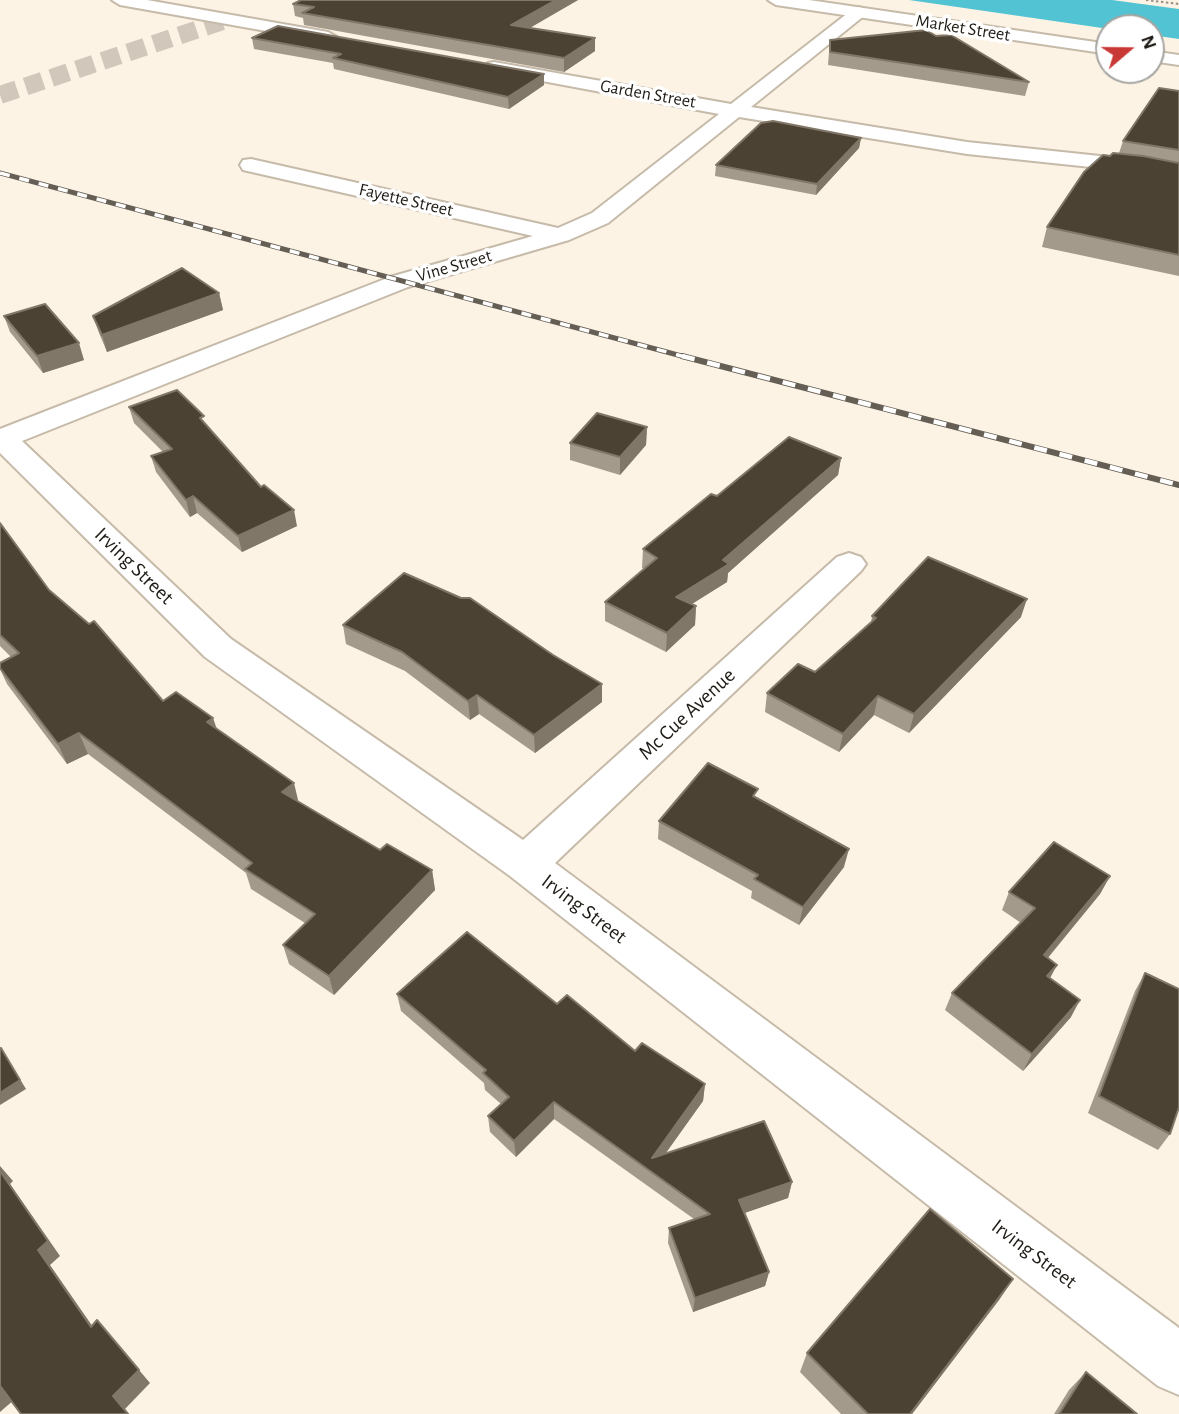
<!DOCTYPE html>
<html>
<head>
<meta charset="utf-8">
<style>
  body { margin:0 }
  #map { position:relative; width:1179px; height:1414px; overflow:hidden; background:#fdf3e5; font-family:"Alegreya Sans",sans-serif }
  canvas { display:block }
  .north { position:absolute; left:1095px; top:14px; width:70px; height:70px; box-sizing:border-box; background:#fff; border:2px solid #a5a4a1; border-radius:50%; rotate:70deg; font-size:19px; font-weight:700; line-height:28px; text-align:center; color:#1f1b15 }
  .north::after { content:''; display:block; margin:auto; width:24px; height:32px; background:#c83936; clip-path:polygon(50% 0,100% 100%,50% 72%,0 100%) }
</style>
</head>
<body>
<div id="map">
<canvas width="1179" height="1414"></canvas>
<div class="north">N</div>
</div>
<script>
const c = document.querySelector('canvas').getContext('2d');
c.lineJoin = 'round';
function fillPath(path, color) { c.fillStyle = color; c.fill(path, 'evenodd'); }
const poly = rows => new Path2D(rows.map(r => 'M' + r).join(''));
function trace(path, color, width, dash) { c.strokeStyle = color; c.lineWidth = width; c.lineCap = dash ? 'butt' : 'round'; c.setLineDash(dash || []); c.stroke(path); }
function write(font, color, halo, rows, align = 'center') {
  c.font = font + ' "Alegreya Sans",sans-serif'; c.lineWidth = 7; c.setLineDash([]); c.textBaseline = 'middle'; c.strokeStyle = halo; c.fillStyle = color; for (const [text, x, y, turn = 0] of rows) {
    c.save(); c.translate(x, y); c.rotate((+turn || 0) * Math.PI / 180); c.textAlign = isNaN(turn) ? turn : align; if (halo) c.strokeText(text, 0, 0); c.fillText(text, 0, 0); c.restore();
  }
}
const water = poly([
  [909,0,1112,0,1179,9,1179,39,1151,35,1151,28,1109,29]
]);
const minorTunnel = poly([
  [0,95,229,19]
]);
const path = poly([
  [1146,0,1179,4]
]);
const minor = poly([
  [112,0,147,0,328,32,337,37,328,42,120,5,112,0],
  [859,7,867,12,865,15,751,107,967,142,1138,160,1179,168,1179,180,1138,172,967,154,739,117,608,223,569,240,408,287,22,441,231,639,523,840,837,557,849,553,861,557,866,564,861,571,555,863,1179,1328,1179,1395,1158,1386,510,876,205,657,0,453,0,429,390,277,533,236,243,170,240,165,243,160,251,159,558,228,592,213,719,114,494,72,485,67,488,63,494,62,731,104,853,9,859,7]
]);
const tertiary = poly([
  [768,0,809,0,1109,44,1109,54,776,5,768,0],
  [1151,51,1179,55,1179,65,1151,61,1151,51]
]);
const railFar1 = poly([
  [0,173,689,358]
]);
const rail = poly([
  [682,356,1179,485]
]);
const wall = poly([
  [301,0,578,0,530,28,595,38,595,51,564,72,304,25,303,18,295,16,293,4],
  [936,36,1029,82,1025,96,828,65,830,40],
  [252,38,544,74,544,85,509,109,334,69,333,63,254,49],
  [1179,91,1179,276,1042,247,1047,227,1110,156,1119,153,1123,141],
  [861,138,859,148,816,195,715,176,716,165],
  [219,293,223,310,107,352,99,333,93,316],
  [4,316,84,360,43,373,10,332],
  [129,407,207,425,261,487,297,526,242,552,197,513,190,517,156,472,151,456,163,452,134,423],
  [647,427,646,445,620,475,570,460,570,443],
  [841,458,838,475,728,573,727,582,692,604,696,606,695,625,666,652,605,621,605,602,644,569,642,568,643,549,717,496],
  [0,523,49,590,163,701,213,718,217,729,298,802,380,850,432,870,435,890,334,995,289,964,283,945,305,923,251,889,246,873,88,754,67,764,7,684,0,669,0,663,11,657,0,646],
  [872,616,1021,617,909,733,874,715,839,752,765,712,767,693,815,672,871,623],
  [343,625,553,655,602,684,602,702,535,753,479,714,470,720,405,671,346,644],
  [757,798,844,867,799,925,751,898,752,891,658,839,659,821],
  [1110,876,1100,894,1048,958,1050,979,1071,1017,1023,1071,945,1010,952,993,1021,923,1002,910,1009,892],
  [1145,973,1170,1134,1158,1150,1088,1113,1135,991],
  [397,994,557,1004,635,1051,705,1084,703,1101,665,1153,792,1182,788,1198,744,1213,769,1272,765,1286,693,1312,668,1243,669,1228,694,1219,554,1119,516,1157,490,1132,488,1116,501,1104,485,1090,484,1083,401,1011],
  [1013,1279,999,1300,912,1414,841,1414,800,1372,807,1353],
  [1086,1372,1137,1414,1054,1414,1069,1390]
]);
const shadedWall = poly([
  [556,0,578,0,512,38,511,25],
  [595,38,595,51,564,72,564,58],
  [544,74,544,85,509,109,508,97],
  [861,138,859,148,816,195,817,184],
  [219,293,223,310,107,352,102,335],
  [79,343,84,360,43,373,37,356],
  [647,427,646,445,620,475,620,457],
  [841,458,838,475,728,573,727,582,674,615,676,597,723,560],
  [193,496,197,513,190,517,186,500],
  [294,510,297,526,242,552,238,536],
  [1027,599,1021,617,909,733,914,714],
  [696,606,695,625,666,652,667,633],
  [602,684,602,702,535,753,534,735],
  [477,695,479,714,470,720,468,701],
  [878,696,874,715,839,752,843,734],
  [213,718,219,738,207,722],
  [79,733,88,754,67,764,58,744],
  [294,783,299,804,282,792],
  [849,849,844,867,799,925,803,907],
  [432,870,435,890,334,995,329,976],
  [1110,876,1100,894,1035,973,1044,955],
  [1057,965,1048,982,1047,976],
  [1080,1000,1071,1017,1023,1071,1032,1054],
  [1,1048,26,1089,0,1105,0,1093],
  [705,1084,703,1101,651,1174,652,1158],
  [554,1102,554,1119,516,1157,514,1141],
  [0,1166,13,1181,10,1184,60,1256,50,1265,102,1340,91,1327,38,1250,0,1171],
  [792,1182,788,1198,736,1216,739,1200],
  [769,1272,765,1286,693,1312,695,1298],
  [1013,1279,999,1300,912,1414,910,1414],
  [139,1370,150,1383,125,1409,129,1414,128,1414,113,1396],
  [1,1387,15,1399,0,1412,0,1388]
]);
const building = poly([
  [301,0,556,0,511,25,595,38,564,58,302,13,314,7,293,4,301,0],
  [278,26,544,74,508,97,333,58,341,54,252,38,278,26],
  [926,30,936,36,951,35,1029,82,830,52,830,40,926,30],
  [1159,88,1179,91,1179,150,1123,141,1159,88],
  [773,121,861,138,817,184,716,165,761,123,773,121],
  [1113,153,1143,156,1179,163,1179,255,1047,227,1084,172,1103,155,1110,156,1113,153],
  [182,268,219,293,102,335,93,316,182,268],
  [45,304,79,343,37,356,4,316,45,304],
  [177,390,204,416,200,418,261,487,264,485,294,510,238,536,193,496,186,500,151,456,172,449,129,407,177,390],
  [597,413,647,427,620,457,570,443,597,413],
  [789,437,841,458,723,560,729,564,676,597,696,606,667,633,605,602,657,558,643,549,711,494,717,496,789,437],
  [0,523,49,590,89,624,94,621,163,701,176,692,213,718,207,722,294,783,282,792,380,850,387,844,432,870,329,976,283,945,315,914,245,869,252,863,79,733,58,744,0,668,0,663,19,653,0,635,0,523],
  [928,557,1027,599,914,714,878,696,843,734,767,693,798,664,815,672,876,618,872,616,928,557],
  [404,573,461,598,470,598,553,655,602,684,534,735,477,695,468,701,402,652,343,625,404,573],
  [708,763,758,789,753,796,849,849,803,907,754,879,758,875,659,821,708,763],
  [1054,842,1110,876,1044,955,1057,965,1047,976,1080,1000,1032,1054,952,993,1035,908,1009,892,1054,842],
  [467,932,557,1004,567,995,635,1051,642,1043,705,1084,652,1158,764,1121,792,1182,739,1200,769,1272,695,1298,669,1228,710,1214,554,1102,514,1141,488,1116,509,1097,483,1073,486,1070,397,994,467,932],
  [1145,973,1179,989,1179,1107,1170,1134,1099,1096,1145,973],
  [1,1048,20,1080,0,1093,0,1049,1,1048],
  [0,1171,48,1241,38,1250,91,1327,97,1320,139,1370,113,1396,128,1414,21,1414,1,1387,0,1388,0,1171],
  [930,1209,1013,1279,910,1414,868,1414,807,1353,930,1209],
  [1086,1372,1137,1414,1059,1414,1086,1372]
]);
const farStreetnames = [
  ["Market Street",963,28,9],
  ["Garden Street",648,94,10],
  ["Fayette Street",406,200,13],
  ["Vine Street",454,266,-16]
];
const streetNames = [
  ["Irving Street",134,566,44],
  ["Mc Cue Avenue",687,714,-43],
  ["Irving Street",584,909,37],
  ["Irving Street",1034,1254,37]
];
fillPath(water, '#52c3d2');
trace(minorTunnel, '#d1c8bb', 18, [18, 9]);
trace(minor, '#c6baa9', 4);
trace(tertiary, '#c6baa9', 4);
trace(path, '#968f84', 2, [2.5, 2.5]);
fillPath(minor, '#fff');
fillPath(tertiary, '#fff');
trace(railFar1, '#645e55', 5);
trace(rail, '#645e55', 6);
trace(railFar1, '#fff', 3.5, [10]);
trace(rail, '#fff', 4.5, [13]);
fillPath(wall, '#a49a8c');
fillPath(shadedWall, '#817768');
fillPath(building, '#4c4233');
trace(building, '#817768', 2);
write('18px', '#1f1b15', '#fff', farStreetnames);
write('21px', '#1f1b15', '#fff', streetNames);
</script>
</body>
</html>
